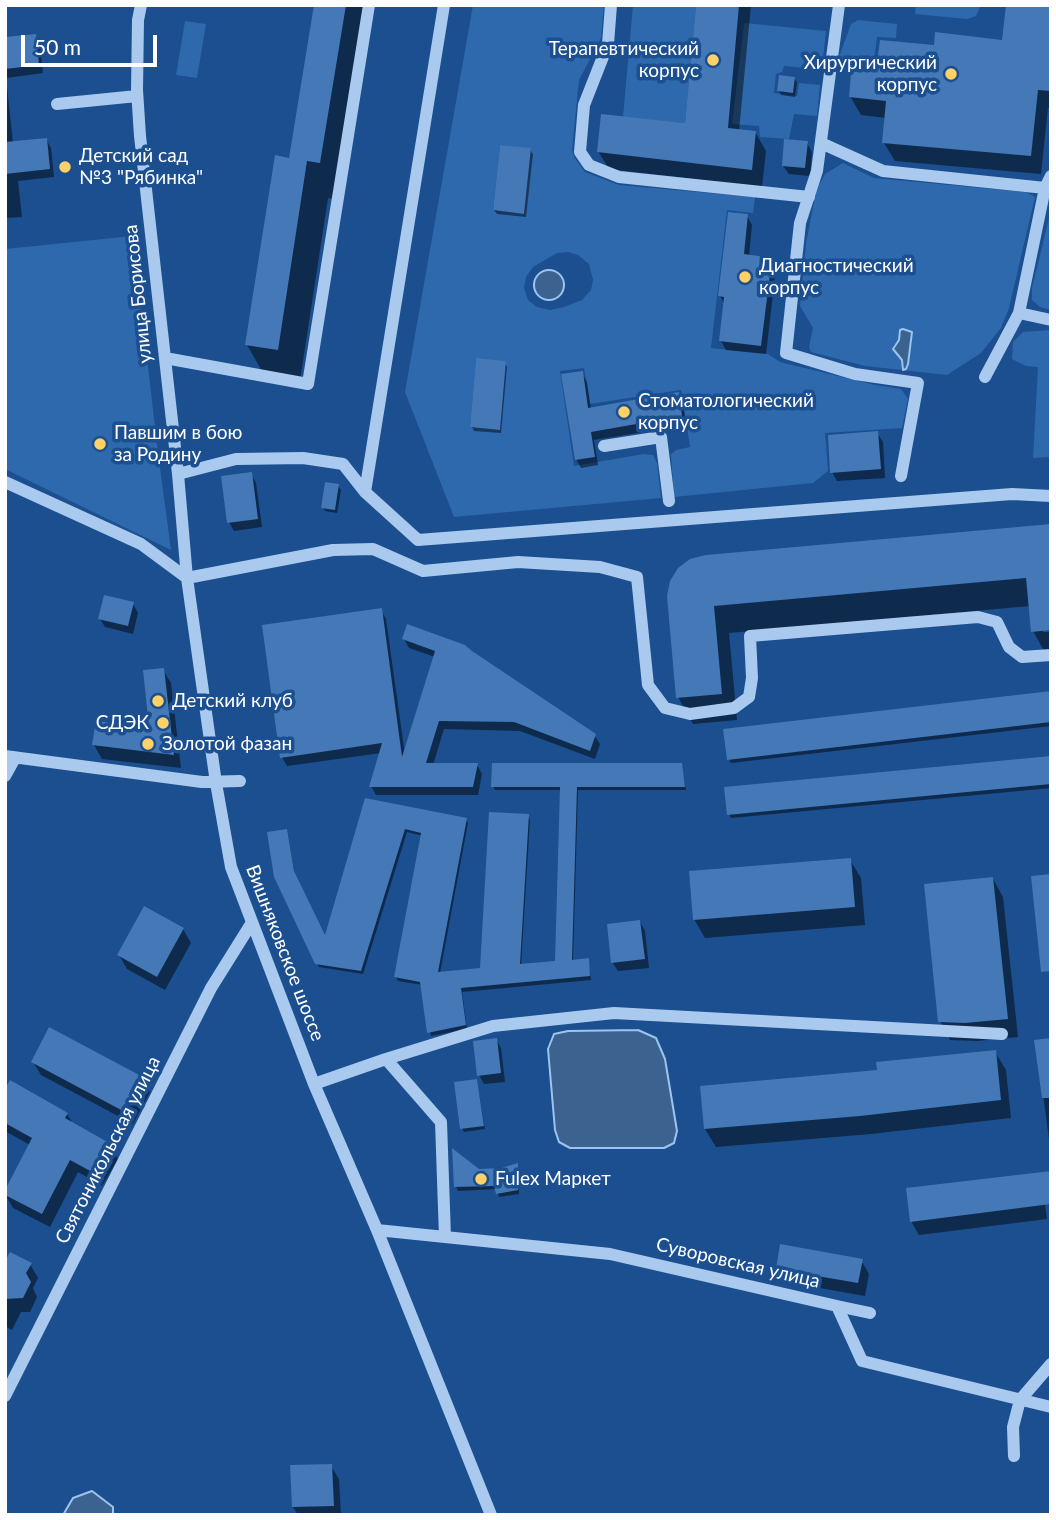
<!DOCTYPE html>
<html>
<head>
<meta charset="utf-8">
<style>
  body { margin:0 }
  #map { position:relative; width:1056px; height:1520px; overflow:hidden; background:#1b4f8f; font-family:Lato,sans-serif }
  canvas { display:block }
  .frame { position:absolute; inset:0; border:7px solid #fff; pointer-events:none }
  .scale { position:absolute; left:21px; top:35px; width:136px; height:32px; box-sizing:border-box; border:4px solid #fff; border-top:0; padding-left:9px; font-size:21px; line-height:24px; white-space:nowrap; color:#fff; -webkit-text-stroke:5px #1b4f8f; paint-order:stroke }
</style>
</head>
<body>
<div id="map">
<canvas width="1056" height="1520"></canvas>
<div class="frame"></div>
<div class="scale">50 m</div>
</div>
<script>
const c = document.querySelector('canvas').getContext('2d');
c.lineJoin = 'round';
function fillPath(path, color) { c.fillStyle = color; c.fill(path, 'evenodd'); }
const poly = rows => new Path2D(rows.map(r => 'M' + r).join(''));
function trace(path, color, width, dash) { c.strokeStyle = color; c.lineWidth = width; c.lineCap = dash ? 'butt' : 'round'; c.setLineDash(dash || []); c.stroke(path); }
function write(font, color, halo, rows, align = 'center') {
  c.font = font + ' Lato,sans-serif'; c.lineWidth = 7; c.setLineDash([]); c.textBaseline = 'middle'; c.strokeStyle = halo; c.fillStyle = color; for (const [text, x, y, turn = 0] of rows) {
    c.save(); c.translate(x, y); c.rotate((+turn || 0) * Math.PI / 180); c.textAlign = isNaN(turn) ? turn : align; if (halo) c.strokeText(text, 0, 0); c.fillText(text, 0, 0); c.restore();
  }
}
const green = poly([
  [473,5,604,5,601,38,579,80,572,150,574,157,585,172,619,185,755,197,753,213,727,210,711,348,768,354,780,362,875,385,901,389,908,399,902,428,825,433,828,471,813,483,674,497,671,454,676,450,690,447,681,390,590,404,584,368,560,371,574,466,644,454,653,455,657,463,661,498,454,517,405,392],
  [500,145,531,149,524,214,493,210],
  [568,252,578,255,589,264,593,280,591,290,582,300,564,307,550,310,537,307,528,300,524,288,526,277,533,267,557,253],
  [476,359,506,362,500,430,470,427],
  [633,5,696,5,685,123,623,117],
  [916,5,981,5,976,16,967,19,915,14],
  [858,20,897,24,896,38,877,37,874,59,839,57,851,24],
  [185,21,206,24,197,78,176,75],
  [744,23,826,31,822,67,817,69,784,66,782,72,776,74,774,93,797,96,799,83,820,85,817,116,794,114,789,139,760,137,759,126,732,124],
  [843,163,874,178,1026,192,1035,197,1009,308,1001,328,981,353,947,375,865,366,811,352,809,347,813,328,800,306,806,244,816,191,825,174],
  [899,340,912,342,906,369,902,367,902,360,898,357,893,346],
  [1051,210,1051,310,1040,307,1032,300,1032,288],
  [133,236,158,453,171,550,5,469,5,249],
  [1051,330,1051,457,1033,458,1038,367,1026,366,1012,359,1013,342,1023,332]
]);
const water = poly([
  '534 285a15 15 0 1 1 30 0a15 15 0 1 1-30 0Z',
  [903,329,912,332,908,364,906,369,903,370,902,360,893,349,899,340,900,330,903,329],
  [638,1030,656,1038,665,1059,677,1131,674,1143,664,1148,570,1148,559,1142,555,1130,548,1049,554,1034,568,1031,638,1030],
  [92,1491,113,1507,113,1515,63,1515,73,1498,92,1491]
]);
const shadow = poly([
  [315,5,368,5,341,200,328,198,299,387,269,383,247,345,290,160],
  [698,5,751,5,739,131,755,132,766,151,762,187,609,169,598,151,687,125],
  [1051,5,1051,108,1048,108,1041,174,895,161,884,143,886,118,861,115,850,96,878,65,935,47,1004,41],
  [35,36,40,44,43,73,6,78,13,143,46,139,51,148,54,177,18,181,22,217,5,218,5,39],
  [794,78,797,82,795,97,781,95,779,91],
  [807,143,812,152,810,176,789,174,783,166],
  [530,150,533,154,526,217,497,214,494,210],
  [747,216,752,225,749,257,771,259,776,268,766,354,726,350,721,341,725,305,720,296],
  [505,363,507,367,501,433,474,431,472,427],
  [582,373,587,382,591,409,678,394,683,403,686,425,594,440,598,465,581,468,576,459],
  [877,433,883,442,885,478,837,481,832,472],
  [251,474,256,483,262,527,234,531,229,522],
  [338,486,341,490,337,513,325,511,323,507],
  [1051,526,1043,629,1043,632,1051,632,1051,658,1048,658,1033,631,1030,606,729,633,737,720,693,724,678,697,669,596],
  [133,604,138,613,133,634,105,627,100,619],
  [381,610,386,619,405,755,435,657,409,648,404,639,408,627,594,735,600,744,595,759,520,731,444,729,433,765,477,765,482,774,478,795,376,795,371,786,381,753,287,766,282,757],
  [163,670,171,683,181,768,102,759,94,745,151,729],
  [1051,693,1051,726,731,763,729,759],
  [1051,757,1051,788,731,818,729,814],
  [681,765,686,790,578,790,573,961,588,960,591,980,462,992,467,1029,431,1036,423,985,398,981,396,977,423,836,407,832,363,974,319,967,276,876,288,835,295,877,325,939,367,800,466,820,468,823,440,973,481,970,528,816,530,820,521,966,557,963,562,790,495,790,493,786],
  [850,860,861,878,865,925,705,938,694,919],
  [993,879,1003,897,1018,1037,977,1041,950,1040,940,1021],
  [640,922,645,931,649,968,618,971,612,962],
  [183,929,191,943,165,990,127,969,119,955],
  [496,1039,501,1048,505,1082,484,1084,479,1075],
  [1051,1040,1051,1154,1036,1042],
  [995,1052,1006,1070,1011,1118,871,1134,716,1147,705,1129,878,1072],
  [33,1062,142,1078,150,1092,133,1124,41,1075],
  [477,1081,485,1129,464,1132,462,1128],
  [5,1092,67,1114,73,1124,110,1145,118,1159,102,1186,78,1172,50,1227,13,1208,5,1194,30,1145,5,1131],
  [517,1165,519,1169,519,1194,499,1197,497,1189,458,1191,456,1187,478,1171,501,1170],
  [1043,1188,1047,1219,919,1235,911,1221],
  [861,1260,869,1274,865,1296,786,1282,778,1268],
  [30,1264,38,1278,33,1288,37,1297,30,1312,21,1312,12,1330,5,1326,5,1265],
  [331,1466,339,1479,341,1515,298,1515,293,1507]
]);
const building = poly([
  [314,5,346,5,320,163,307,161,278,350,245,345,275,155,289,158],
  [696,5,739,5,728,128,756,131,752,170,597,152,601,114,685,123],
  [1006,5,1051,5,1051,91,1038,90,1031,156,882,143,886,101,849,97,852,61,877,63,880,40,934,45,935,32,1002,40],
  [36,34,39,65,5,69,5,37],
  [779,75,795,77,793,93,777,91],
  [47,138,50,169,5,174,5,142],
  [784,139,808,141,805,168,782,166],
  [500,145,531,148,524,214,493,210],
  [728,212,748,214,744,254,772,258,761,346,719,341,724,297,718,296],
  [476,358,506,361,500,430,470,427],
  [583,371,588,408,679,392,682,416,591,432,595,457,575,460,561,374],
  [878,431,881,469,830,473,828,435],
  [252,472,258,519,227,523,221,476],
  [325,482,339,484,335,510,321,508],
  [1051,524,1051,630,1031,632,1026,578,714,606,722,694,676,698,667,596,670,581,678,568,690,559,706,555],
  [104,595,134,602,128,626,98,619],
  [382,608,402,757,435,651,402,639,407,624,465,645,472,651,596,734,590,751,514,722,439,721,426,763,478,763,473,787,369,787,382,743,280,758,262,625],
  [164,668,174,755,92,745,96,721,149,727,143,670],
  [1051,691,1051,722,727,760,723,729],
  [1051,756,1051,784,727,815,724,787],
  [492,763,682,763,685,787,577,787,572,960,589,958,590,976,461,988,466,1025,427,1033,420,982,394,977,421,833,405,829,361,971,315,964,274,877,267,832,287,829,294,871,325,935,365,798,467,818,438,972,480,968,489,812,529,814,520,964,555,961,560,787,491,787],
  [851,858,855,907,693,920,689,871],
  [1051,874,1051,971,1041,972,1031,876],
  [993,877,1008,1019,965,1023,938,1022,924,884],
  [144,906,184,928,157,977,117,955],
  [640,920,645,959,611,963,607,924],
  [49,1027,143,1077,125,1112,31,1062],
  [497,1038,501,1073,477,1076,473,1041],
  [1051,1038,1051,1098,1042,1098,1034,1040],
  [996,1050,1001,1100,860,1116,704,1129,700,1086,877,1070,876,1062],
  [477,1079,484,1126,460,1129,454,1082],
  [10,1080,68,1113,65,1118,111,1144,94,1173,70,1160,42,1214,5,1195,5,1190,32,1138,5,1123,5,1089],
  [452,1148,479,1169,501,1168,518,1163,518,1190,496,1194,494,1186,454,1187],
  [1051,1171,1051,1204,910,1222,906,1188],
  [780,1244,863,1259,858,1283,776,1269],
  [10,1252,32,1263,26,1273,31,1282,23,1298,5,1299,5,1261],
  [332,1464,334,1506,292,1507,290,1465]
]);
const minor = poly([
  [141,5,138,20,137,90,140,136,178,474,187,578,333,550,373,549,423,571,518,562,600,567,637,577,648,685,665,708,690,714,734,708,749,697,752,678,750,636,978,617,997,622,1009,647,1022,657,1051,655],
  [611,5,608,44,584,105,580,152,589,165,619,177,809,197],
  [839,5,817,171,800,223,786,353,855,374,918,383,901,476],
  [57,104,137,96],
  [821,143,883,171,1045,188],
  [1019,313,1045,188,1051,176],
  [165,358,308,384,369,5],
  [985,377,1019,313,1051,320],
  [604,446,661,437,669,501],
  [178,474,236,459,303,458,343,464,365,492,418,540,1012,494,1051,496],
  [5,482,141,544,187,578,216,783,231,867,314,1084,377,1230,491,1515],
  [365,492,444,5],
  [5,756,202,782,240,781],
  [5,776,15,758],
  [386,1059,441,1122,445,1237],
  [314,1084,386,1059,493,1026,614,1013,1002,1034],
  [377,1230,610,1254,837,1306,862,1361,1051,1407],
  [837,1306,870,1313],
  [5,1396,211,988,251,924],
  [1014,1456,1013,1427,1020,1400,1051,1364]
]);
const markers = [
  [713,60,7,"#ffd166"],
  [951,74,7,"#ffd166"],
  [65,167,7,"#ffd166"],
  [745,277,7,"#ffd166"],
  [624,412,7,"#ffd166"],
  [100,444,7,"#ffd166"],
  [158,701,7,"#ffd166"],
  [163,723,7,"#ffd166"],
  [148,744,7,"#ffd166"],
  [481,1179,7,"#ffd166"]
];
const poiNames = [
  ["Терапевтический",699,49,"right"],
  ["корпус",699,71,"right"],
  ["Хирургический",937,63,"right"],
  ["корпус",937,85,"right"],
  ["Детский сад",79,156],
  ["№3 \"Рябинка\"",79,178],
  ["Диагностический",759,266],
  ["корпус",759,288],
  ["Стоматологический",638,401],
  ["корпус",638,423],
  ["Павшим в бою",114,433],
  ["за Родину",114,455],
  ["Детский клуб",172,701],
  ["СДЭК",149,723,"right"],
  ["Золотой фазан",162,744],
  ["Fulex Маркет",495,1179]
];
const streetNames = [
  ["улица Борисова",138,294,-96],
  ["Вишняковское шоссе",285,953,69],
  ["Святоникольская улица",108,1150,-63],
  ["Суворовская улица",738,1263,13]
];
fillPath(green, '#2e69ad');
fillPath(water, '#3c6290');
trace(water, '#9cc4f0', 2);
fillPath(shadow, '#0007');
fillPath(building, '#4478b7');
trace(minor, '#a9c9ee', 12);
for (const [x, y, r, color] of markers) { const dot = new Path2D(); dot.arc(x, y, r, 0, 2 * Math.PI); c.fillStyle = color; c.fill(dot); trace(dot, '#1b4f8f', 2.5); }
write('19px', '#fff', '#1b4f8f', poiNames, 'left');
write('19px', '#fff', '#1b4f8f', streetNames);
</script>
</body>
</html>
